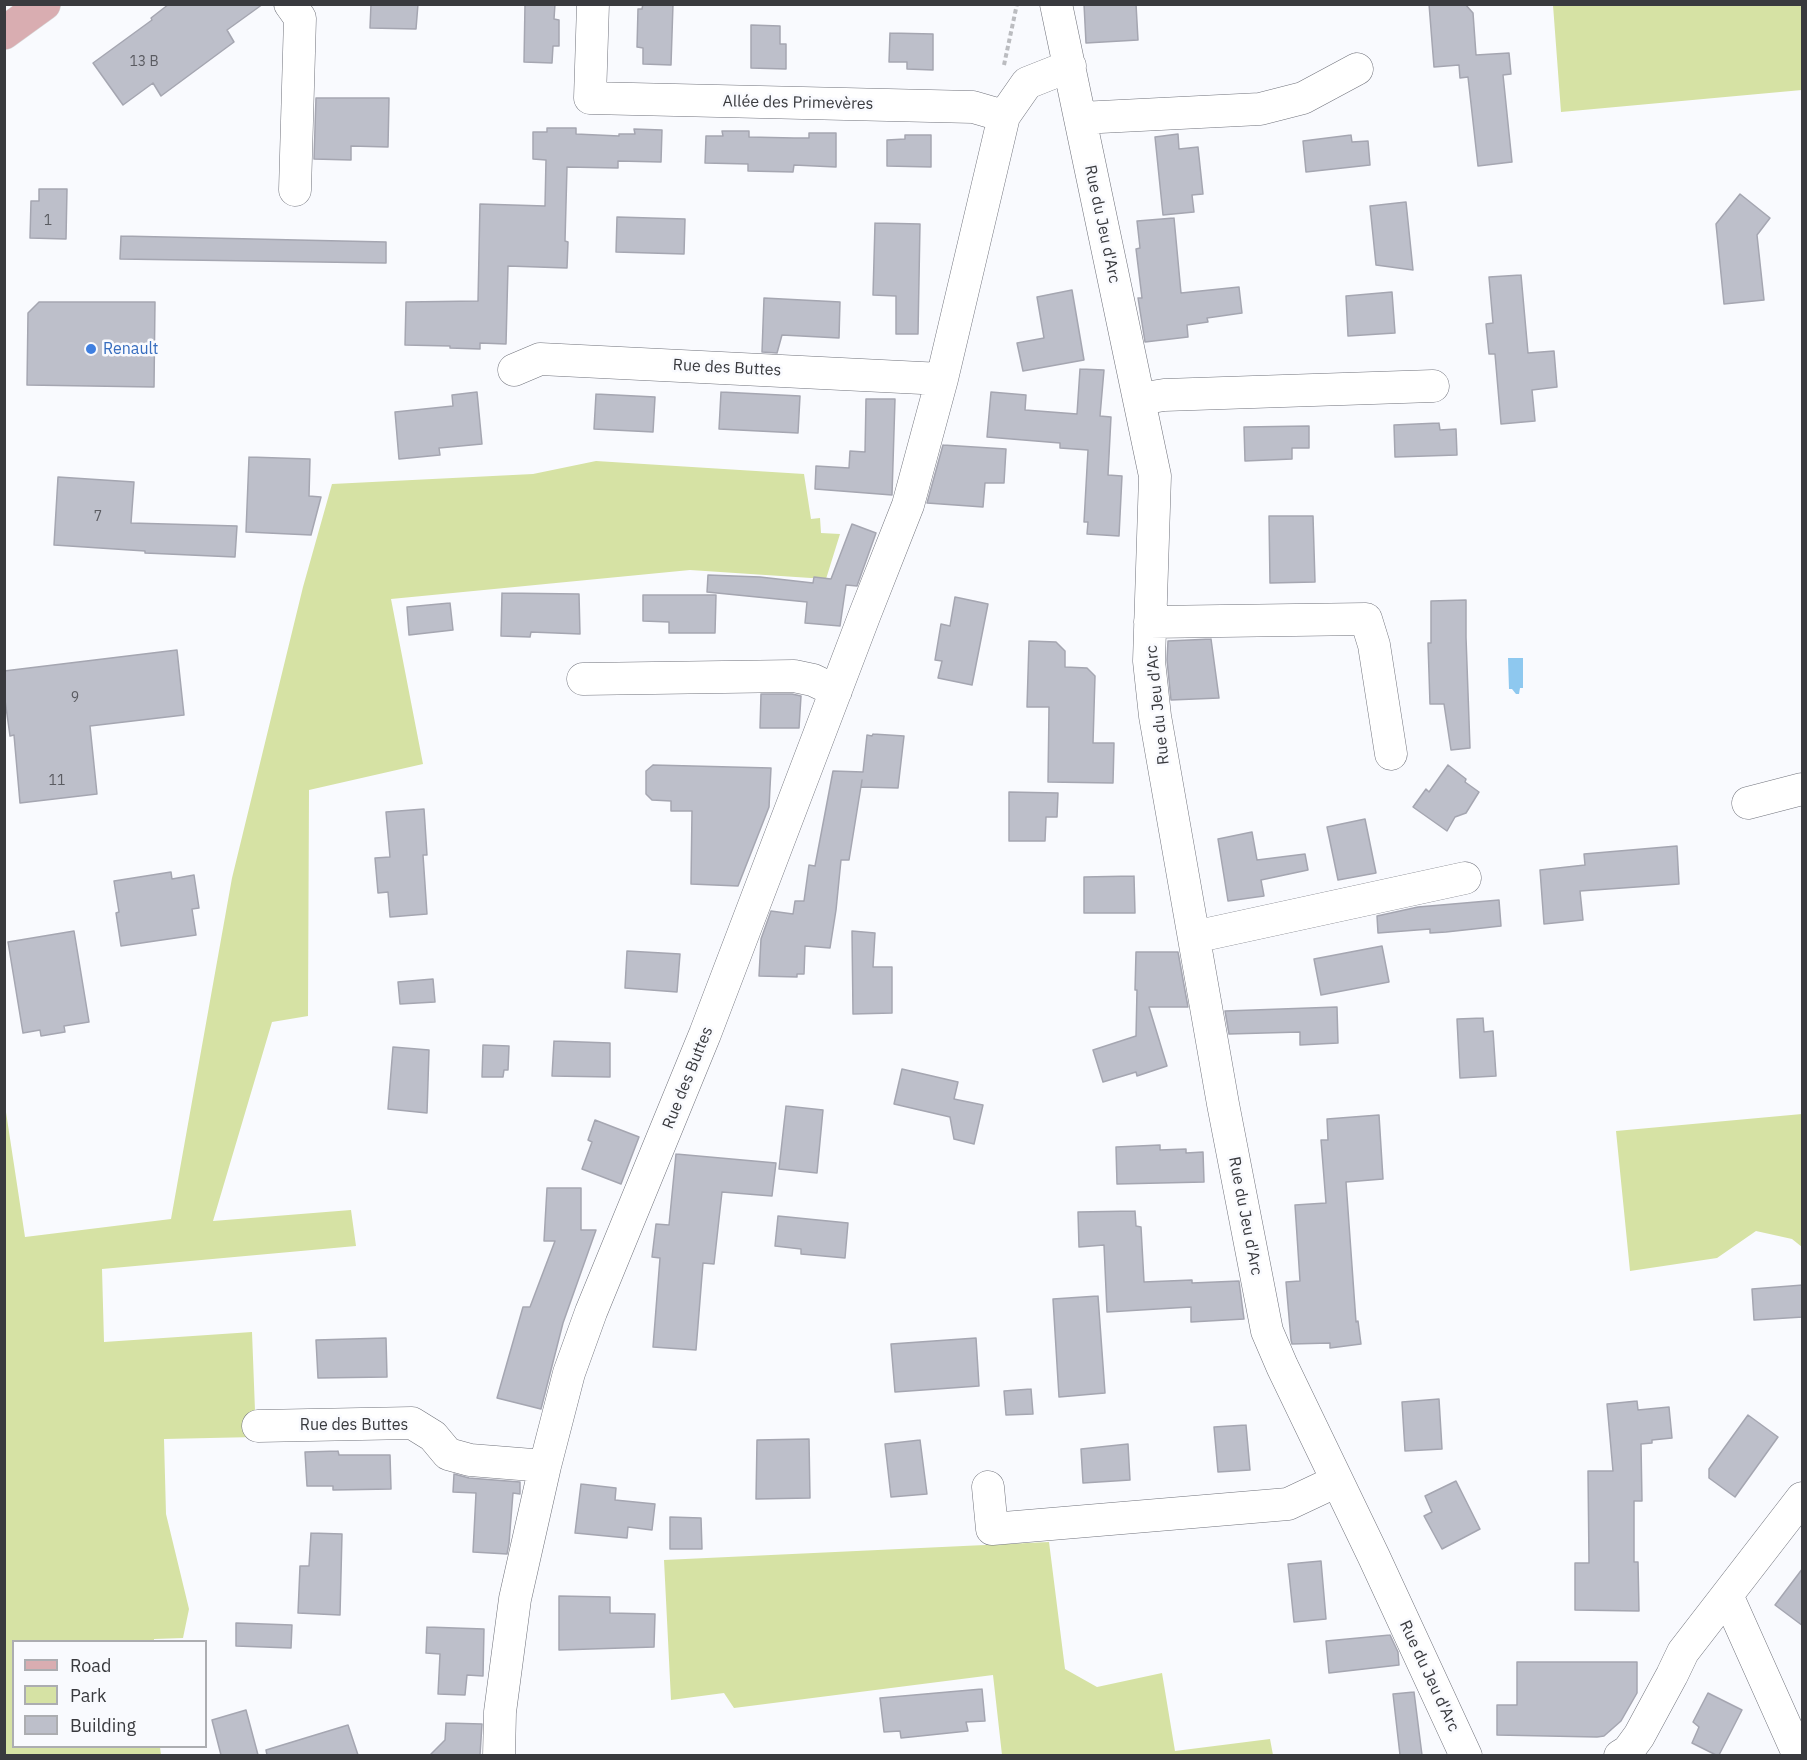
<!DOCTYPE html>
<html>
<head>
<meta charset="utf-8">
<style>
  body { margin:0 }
  #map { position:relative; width:1807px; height:1760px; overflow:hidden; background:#f9fafe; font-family:"IBM Plex Sans",sans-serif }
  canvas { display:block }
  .frame { position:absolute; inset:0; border:6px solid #393a3e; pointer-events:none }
  .legend { position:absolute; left:12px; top:1640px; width:195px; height:108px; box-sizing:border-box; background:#f9fafe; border:2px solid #acadb1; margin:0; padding:8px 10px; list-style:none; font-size:18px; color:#393a3e }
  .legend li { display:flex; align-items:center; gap:12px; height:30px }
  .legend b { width:30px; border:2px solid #acadb1 }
</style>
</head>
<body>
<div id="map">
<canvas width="1807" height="1760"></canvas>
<div class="frame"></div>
<ul class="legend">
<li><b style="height:8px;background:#d9adb1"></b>Road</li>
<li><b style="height:16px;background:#d6e2a4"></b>Park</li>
<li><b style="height:16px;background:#bdbfca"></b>Building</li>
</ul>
</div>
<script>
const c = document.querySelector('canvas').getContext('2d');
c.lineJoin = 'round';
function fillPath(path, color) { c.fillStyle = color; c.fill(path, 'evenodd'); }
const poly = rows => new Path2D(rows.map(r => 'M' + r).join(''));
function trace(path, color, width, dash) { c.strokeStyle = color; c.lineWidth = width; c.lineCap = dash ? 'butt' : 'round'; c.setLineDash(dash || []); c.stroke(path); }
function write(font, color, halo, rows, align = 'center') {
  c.font = font + ' "IBM Plex Sans",sans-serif'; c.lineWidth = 5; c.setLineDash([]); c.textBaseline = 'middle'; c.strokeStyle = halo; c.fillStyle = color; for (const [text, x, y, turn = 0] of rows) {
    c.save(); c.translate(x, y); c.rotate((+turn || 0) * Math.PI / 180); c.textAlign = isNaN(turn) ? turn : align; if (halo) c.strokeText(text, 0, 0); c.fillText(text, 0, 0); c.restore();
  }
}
const green = poly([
  [1553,5,1802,5,1802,90,1561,112],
  [596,461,804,474,811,519,820,518,821,533,840,534,826,579,690,570,391,599,423,764,309,790,308,1016,272,1022,213,1221,351,1210,356,1246,102,1269,104,1342,252,1332,256,1437,164,1439,166,1514,189,1609,183,1638,154,1639,154,1642,14,1642,14,1746,160,1747,161,1755,5,1755,4,1099,25,1237,171,1219,232,878,303,587,332,484,533,474],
  [1802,1114,1802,1247,1792,1239,1756,1231,1717,1258,1630,1271,1616,1131],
  [1049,1542,1065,1669,1097,1687,1162,1673,1175,1751,1270,1739,1273,1755,1002,1755,993,1675,734,1708,724,1693,671,1700,664,1560]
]);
const water = poly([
  [1508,658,1523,658,1523,688,1520,688,1519,694,1516,694,1512,689,1509,689]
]);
const building = poly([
  [169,4,263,4,227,30,234,42,161,96,153,83,123,105,93,63,152,20,151,18,169,4],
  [371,4,418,4,416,29,370,28,371,4],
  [525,4,555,4,554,19,559,20,559,46,553,46,552,63,524,62,525,4],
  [643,4,673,4,671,65,643,64,643,48,637,47,638,9,642,9,643,4],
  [1084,4,1136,4,1138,40,1086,43,1084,4],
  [1429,4,1465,4,1473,13,1476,55,1509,53,1511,74,1503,75,1512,162,1478,166,1468,77,1460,78,1459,65,1434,67,1429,4],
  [751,25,780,26,780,44,786,44,786,69,751,68,751,25],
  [890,33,933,34,933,70,907,69,907,62,889,62,890,33],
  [316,98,389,98,388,147,351,146,351,160,314,159,316,98],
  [547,128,576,128,576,134,619,136,619,134,635,134,634,129,662,130,661,162,618,161,618,168,567,167,565,241,568,242,567,268,508,266,506,344,480,343,480,349,450,348,450,346,405,345,406,302,478,301,480,204,545,206,546,160,533,159,533,132,547,132,547,128],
  [722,131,749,131,749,137,794,138,809,138,809,133,836,133,836,167,794,165,793,172,748,171,748,164,705,163,706,136,723,136,722,131],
  [1178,134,1179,149,1198,147,1203,194,1192,195,1194,212,1163,215,1155,137,1178,134],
  [905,135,931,135,931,167,887,166,887,140,905,139,905,135],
  [1351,135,1352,142,1368,141,1370,165,1306,172,1303,141,1351,135],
  [39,189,67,189,66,239,30,238,31,201,39,201,39,189],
  [1740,194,1770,218,1757,235,1764,300,1724,304,1716,224,1740,194],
  [1406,202,1413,270,1376,265,1370,206,1406,202],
  [617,217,685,219,684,254,616,252,617,217],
  [1174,218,1181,293,1239,287,1242,313,1207,318,1208,322,1187,325,1188,337,1145,342,1138,298,1142,298,1136,249,1140,248,1137,221,1174,218],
  [875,223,920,224,918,334,896,334,896,296,873,295,875,223],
  [121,236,386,242,386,263,120,259,121,236],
  [1521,275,1528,353,1554,351,1557,387,1532,390,1535,421,1501,424,1495,354,1489,354,1486,324,1493,323,1489,277,1521,275],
  [1072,290,1084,360,1023,371,1017,343,1044,338,1037,297,1072,290],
  [1392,292,1395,333,1348,336,1346,296,1392,292],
  [764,298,840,302,839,338,782,335,777,353,762,352,764,298],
  [39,302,155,302,154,387,27,385,28,313,39,302],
  [1080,369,1104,370,1100,416,1111,417,1108,475,1122,476,1119,536,1087,534,1088,522,1084,522,1088,450,1060,448,1060,443,987,437,991,392,1026,395,1025,410,1077,414,1080,369],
  [477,392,482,444,439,448,440,455,399,459,395,412,453,406,452,395,477,392],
  [721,392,800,396,798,433,719,429,721,392],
  [596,394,655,397,653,432,594,429,596,394],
  [866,399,895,399,892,495,815,489,816,466,849,468,850,451,865,452,866,399],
  [1439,423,1440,430,1456,429,1457,455,1395,457,1394,425,1439,423],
  [1309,426,1309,448,1292,448,1292,459,1245,461,1244,427,1309,426],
  [943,445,1006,449,1004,483,985,483,983,507,927,503,943,445],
  [249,457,310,459,309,496,321,497,311,535,246,532,249,457],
  [58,477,134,482,131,523,237,526,235,557,145,553,145,551,54,545,58,477],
  [1269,516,1313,516,1315,582,1270,583,1269,516],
  [852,524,876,533,857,586,846,585,840,626,805,623,807,602,707,592,708,575,760,577,813,583,814,577,831,579,852,524],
  [502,593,579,594,580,634,531,632,530,637,501,636,502,593],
  [643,595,716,595,715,633,669,633,669,622,643,621,643,595],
  [955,597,988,604,972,685,938,678,942,661,935,660,941,624,950,626,955,597],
  [1466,600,1466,637,1470,748,1451,750,1444,704,1430,704,1428,643,1431,643,1431,601,1466,600],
  [450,603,453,630,409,635,407,607,450,603],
  [1211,639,1219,698,1171,700,1167,660,1168,641,1211,639],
  [1029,641,1056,642,1065,651,1065,667,1087,668,1095,676,1093,743,1114,743,1113,783,1048,782,1049,707,1027,707,1029,641],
  [177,650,184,715,90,726,97,794,20,803,14,735,10,736,4,693,4,671,177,650],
  [761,694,792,694,801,696,799,728,760,728,761,694],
  [873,734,904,736,898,788,861,787,862,780,849,860,841,860,836,910,830,948,805,946,804,974,797,974,797,977,759,976,761,939,771,911,793,914,795,901,804,901,809,865,815,866,833,771,863,772,867,735,872,736,873,734],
  [653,765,771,768,769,807,738,886,691,884,692,811,671,811,671,801,652,800,646,794,646,771,653,765],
  [1448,765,1466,779,1465,782,1479,792,1466,813,1455,817,1447,831,1413,807,1426,789,1429,792,1448,765],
  [1009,792,1058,793,1057,817,1046,817,1045,841,1009,841,1009,792],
  [424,809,427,855,423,855,427,914,390,917,388,892,378,893,375,858,390,857,386,812,424,809],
  [1365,819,1376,873,1338,880,1327,827,1365,819],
  [1252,832,1257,860,1305,854,1308,870,1261,880,1264,896,1228,901,1218,839,1252,832],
  [1677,846,1679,884,1580,891,1583,920,1544,924,1540,870,1585,865,1584,854,1677,846],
  [171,872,172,879,194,875,199,908,192,909,196,935,121,946,116,913,119,912,114,881,171,872],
  [1134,876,1135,913,1084,913,1084,877,1134,876],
  [1499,900,1501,926,1446,932,1430,933,1430,929,1378,933,1377,916,1418,907,1499,900],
  [74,931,89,1022,64,1026,65,1032,41,1036,40,1030,23,1033,8,942,74,931],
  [852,931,875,933,873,967,892,967,892,1013,853,1014,852,931],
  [1382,946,1389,982,1321,995,1314,959,1382,946],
  [627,951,680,954,677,992,625,988,627,951],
  [1136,952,1178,952,1188,1007,1149,1007,1167,1066,1137,1076,1136,1072,1103,1082,1093,1050,1136,1036,1137,990,1135,990,1136,952],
  [433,979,435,1002,400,1004,398,982,433,979],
  [1337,1007,1338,1043,1300,1045,1300,1032,1229,1034,1225,1011,1337,1007],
  [1483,1018,1484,1032,1493,1031,1496,1076,1460,1078,1457,1019,1483,1018],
  [554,1041,610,1043,610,1077,552,1076,554,1041],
  [483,1045,509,1046,508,1070,504,1070,503,1077,482,1077,483,1045],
  [393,1047,429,1050,427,1113,388,1109,393,1047],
  [902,1069,958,1082,954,1099,983,1105,974,1144,954,1139,950,1117,894,1104,902,1069],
  [786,1106,823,1110,817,1173,779,1169,786,1106],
  [1379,1115,1383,1179,1346,1182,1356,1322,1358,1321,1361,1344,1330,1348,1330,1343,1292,1344,1291,1340,1286,1282,1300,1281,1295,1205,1326,1203,1321,1140,1328,1140,1327,1119,1379,1115],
  [595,1120,639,1137,621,1184,582,1169,592,1142,588,1140,595,1120],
  [1160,1145,1160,1150,1186,1149,1186,1153,1203,1152,1204,1182,1117,1184,1116,1147,1160,1145],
  [676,1154,776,1163,772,1196,722,1192,714,1264,703,1263,696,1350,653,1347,660,1258,652,1257,656,1224,669,1225,676,1154],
  [547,1188,581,1188,581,1230,596,1230,563,1323,541,1409,497,1398,523,1307,530,1307,555,1241,544,1241,547,1188],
  [1135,1211,1136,1226,1141,1227,1144,1282,1192,1280,1192,1283,1239,1281,1244,1319,1191,1322,1191,1307,1107,1312,1104,1245,1079,1247,1078,1212,1135,1211],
  [778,1216,848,1223,845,1258,801,1254,801,1249,775,1246,778,1216],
  [1803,1285,1803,1317,1754,1320,1752,1289,1803,1285],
  [1098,1296,1105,1393,1059,1397,1053,1299,1098,1296],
  [386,1338,387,1377,318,1378,316,1340,386,1338],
  [976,1338,979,1386,895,1392,891,1344,976,1338],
  [1031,1389,1033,1414,1006,1415,1004,1391,1031,1389],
  [1439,1399,1442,1449,1405,1451,1402,1402,1439,1399],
  [1637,1401,1638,1410,1669,1407,1672,1438,1652,1440,1652,1443,1641,1444,1642,1501,1634,1501,1634,1562,1638,1562,1639,1611,1575,1610,1575,1563,1589,1563,1588,1471,1613,1471,1607,1404,1637,1401],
  [1748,1415,1778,1437,1735,1497,1709,1478,1709,1469,1748,1415],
  [1246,1425,1250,1470,1218,1472,1214,1427,1246,1425],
  [809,1439,810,1498,756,1499,757,1440,809,1439],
  [920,1440,927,1494,891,1497,885,1444,920,1440],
  [1128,1444,1130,1480,1083,1483,1081,1449,1128,1444],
  [338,1451,339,1455,390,1455,391,1489,333,1490,333,1486,307,1486,305,1452,338,1451],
  [454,1474,469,1478,520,1482,520,1494,513,1493,509,1543,507,1554,473,1552,476,1493,453,1492,454,1474],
  [1456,1481,1480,1529,1442,1549,1424,1516,1432,1512,1425,1496,1456,1481],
  [581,1484,616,1488,615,1500,655,1504,652,1530,628,1527,627,1538,575,1533,581,1484],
  [670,1517,701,1518,702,1549,670,1549,670,1517],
  [311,1533,342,1534,340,1615,298,1613,300,1566,309,1566,311,1533],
  [1321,1561,1326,1619,1294,1622,1288,1564,1321,1561],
  [1803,1568,1803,1626,1775,1605,1803,1568],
  [559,1596,610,1597,610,1613,655,1614,654,1647,559,1650,559,1596],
  [236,1623,292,1625,291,1648,236,1646,236,1623],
  [427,1627,484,1629,483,1676,467,1675,465,1695,438,1694,440,1654,426,1653,427,1627],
  [1390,1635,1398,1652,1399,1665,1329,1673,1326,1641,1390,1635],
  [1517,1662,1637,1662,1637,1693,1621,1721,1604,1736,1597,1737,1497,1735,1497,1705,1517,1705,1517,1662],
  [982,1689,985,1721,966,1722,968,1731,901,1738,900,1731,884,1732,880,1698,982,1689],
  [1414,1692,1422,1755,1400,1755,1393,1694,1414,1692],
  [1708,1693,1742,1710,1719,1755,1716,1755,1692,1743,1699,1727,1693,1722,1708,1693],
  [246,1710,258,1755,221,1755,212,1720,246,1710],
  [446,1723,482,1724,480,1755,430,1755,445,1740,446,1723],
  [348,1725,358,1755,267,1755,266,1750,348,1725]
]);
const path = poly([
  [1004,65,1017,4]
]);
const minor = poly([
  [290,4,300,18,295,190],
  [593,4,590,98,973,107,1004,116],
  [1056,4,1155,476,1149,661,1155,716,1223,1104,1267,1331,1282,1366,1374,1557,1466,1756],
  [1080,118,1260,109,1303,98,1357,69],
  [514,370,540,359,942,379],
  [1139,399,1164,395,1433,386],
  [1150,622,1366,619,1374,645,1391,754],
  [583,679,794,676,813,680,836,691],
  [1748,803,1802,789],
  [1194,937,1465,878],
  [258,1426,412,1423,433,1436,448,1454,470,1460,545,1466],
  [988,1487,992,1529,1288,1504,1337,1481],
  [1727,1595,1799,1756],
  [499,1756,500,1712,515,1599,545,1466,569,1373,591,1312,705,1034,865,614,908,505,942,379,1004,116,1027,83,1070,66],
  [1620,1756,1628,1751,1639,1736,1672,1675,1683,1652,1802,1498]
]);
const major = poly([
  [4,33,44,4]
]);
const markers = [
  [91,349,6,"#3f7fe0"]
];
const numberNames = [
  ["13 B",144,62],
  ["1",48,221],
  ["7",98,517],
  ["9",75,698],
  ["11",57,781]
];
const streetNames = [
  ["Allée des Primevères",798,103,1],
  ["Rue du Jeu d'Arc",1102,224,78],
  ["Rue des Buttes",727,368,3],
  ["Rue du Jeu d'Arc",1158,705,-96],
  ["Rue des Buttes",688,1078,-68],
  ["Rue du Jeu d'Arc",1245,1216,79],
  ["Rue des Buttes",354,1425],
  ["Rue du Jeu d'Arc",1429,1676,65]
];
const shopNames = [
  ["Renault",103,349]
];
fillPath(green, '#d6e2a4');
fillPath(water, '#8ec8ef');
fillPath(building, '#bdbfca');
trace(building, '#a5a6b1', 1.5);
trace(minor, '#71737c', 33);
trace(major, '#d7d8d8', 34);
trace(path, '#bbbcc0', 4, [4.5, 3]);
trace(minor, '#fff', 32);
trace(major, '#d9adb1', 33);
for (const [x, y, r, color] of markers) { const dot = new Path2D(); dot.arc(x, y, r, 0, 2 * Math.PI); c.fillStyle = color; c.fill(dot); trace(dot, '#f9fafe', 2); }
write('14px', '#5a5b61', null, numberNames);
write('16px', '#393a3e', '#f9fafe', streetNames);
write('16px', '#366cbe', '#f9fafe', shopNames, 'left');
</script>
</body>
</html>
